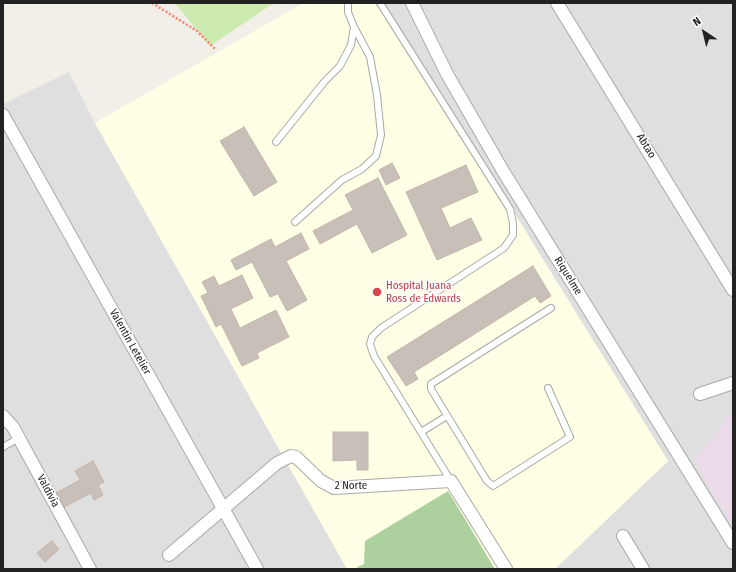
<!DOCTYPE html>
<html>
<head>
<meta charset="utf-8">
<style>
  body { margin:0 }
  #map { position:relative; width:736px; height:572px; overflow:hidden; background:#f2efe9; font-family:"Fira Sans Condensed",sans-serif }
  canvas { display:block }
  .frame { position:absolute; inset:0; border:4px solid #222; pointer-events:none }
  .north { position:absolute; left:684px; top:12px; width:40px; height:40px; -webkit-text-stroke:3px #fff; paint-order:stroke; rotate:325deg; font-size:11px; font-weight:700; line-height:16px; text-align:center; color:#222 }
  .north::after { content:''; display:block; margin:auto; width:14px; height:18px; background:#222; clip-path:polygon(50% 0,100% 100%,50% 72%,0 100%) }
</style>
</head>
<body>
<div id="map">
<canvas width="736" height="572"></canvas>
<div class="frame"></div>
<div class="north">N</div>
</div>
<script>
const c = document.querySelector('canvas').getContext('2d');
c.lineJoin = 'round';
function fillPath(path, color) { c.fillStyle = color; c.fill(path, 'evenodd'); }
const poly = rows => new Path2D(rows.map(r => 'M' + r).join(''));
function trace(path, color, width, dash) { c.strokeStyle = color; c.lineWidth = width; c.lineCap = dash ? 'butt' : 'round'; c.setLineDash(dash || []); c.stroke(path); }
function write(font, color, halo, rows, align = 'center') {
  c.font = font + ' "Fira Sans Condensed",sans-serif'; c.lineWidth = 3; c.setLineDash([]); c.textBaseline = 'middle'; c.strokeStyle = halo; c.fillStyle = color; for (const [text, x, y, turn = 0] of rows) {
    c.save(); c.translate(x, y); c.rotate((+turn || 0) * Math.PI / 180); c.textAlign = isNaN(turn) ? turn : align; if (halo) c.strokeText(text, 0, 0); c.fillText(text, 0, 0); c.restore();
  }
}
const residential = poly([
  [384,3,733,3,733,569,555,569,668,461],
  [69,72,95,123,347,569,3,569,3,104]
]);
const industrial = poly([
  [733,412,733,527,694,461]
]);
const education = poly([
  [303,3,384,3,668,461,555,569,347,569,95,123]
]);
const grass = poly([
  [173,3,274,3,210,46,178,7]
]);
const forest = poly([
  [448,491,495,569,359,569,357,567,364,564,365,541]
]);
const building = poly([
  [244,127,277,182,254,196,220,141,244,127],
  [392,163,400,178,386,185,379,170,392,163],
  [466,165,478,192,441,208,450,228,471,218,482,240,437,260,406,192,466,165],
  [378,178,407,235,372,253,357,224,320,244,313,231,353,210,345,195,378,178],
  [301,233,309,249,286,261,307,300,287,311,278,294,270,297,252,262,236,270,231,260,271,239,275,247,301,233],
  [533,266,551,296,540,303,535,296,414,372,418,379,406,386,387,357,533,266],
  [242,275,253,298,231,309,240,328,276,310,289,337,257,353,259,358,242,366,221,324,216,327,201,296,208,293,202,282,214,276,219,286,242,275],
  [333,432,368,432,368,470,357,470,357,460,333,461,333,432],
  [93,461,104,482,98,485,103,495,94,500,91,493,64,507,56,493,80,480,75,471,93,461],
  [52,541,59,549,45,562,37,553,52,541]
]);
const path = poly([
  [152,3,197,31,216,50]
]);
const lane = poly([
  [380,3,510,209,513,223,513,235,504,248,381,328,372,337,370,344,374,356,451,481],
  [276,142,325,81,340,66,351,45,354,27],
  [295,222,342,180,362,169,376,156,381,135,377,95,370,57,354,27,348,12,348,3],
  [548,388,570,437,493,486,487,481,431,389,431,384,551,308],
  [421,432,447,416],
  [3,447,19,438]
]);
const street = poly([
  [412,3,447,74,503,171,733,543],
  [557,3,733,290],
  [3,115,257,569],
  [700,394,733,383],
  [3,416,13,427,90,569],
  [623,536,643,569],
  [169,555,277,463,291,456,296,457,321,481,334,488,451,481,506,569]
]);
const markers = [
  [377,292,5,"#e0444e"]
];
const streetNames = [
  ["Abtao",646,146,59],
  ["Riquelme",568,276,58],
  ["Valentín Letelier",130,342,61],
  ["2 Norte",351,486],
  ["Valdivia",48,491,62]
];
const healthNames = [
  ["Hospital Juana",386,286],
  ["Ross de Edwards",386,299]
];
fillPath(residential, '#e0dfdf');
fillPath(industrial, '#ebdbe8');
fillPath(education, '#ffffe5');
fillPath(grass, '#cdebb0');
fillPath(forest, '#add19e');
fillPath(building, '#c7bfb8');
trace(building, '#c4b6ab', 1);
trace(lane, '#a9a9a9', 8);
trace(street, '#a9a9a9', 14);
trace(path, '#fa8072', 2.5, [2, 2]);
trace(lane, '#fff', 6);
trace(street, '#fff', 12);
for (const [x, y, r, color] of markers) { const dot = new Path2D(); dot.arc(x, y, r, 0, 2 * Math.PI); c.fillStyle = color; c.fill(dot); trace(dot, '#fff', 1.5); }
write('11px', '#222', '#fff', streetNames);
write('11px', '#be3a42', '#fff', healthNames, 'left');
</script>
</body>
</html>
